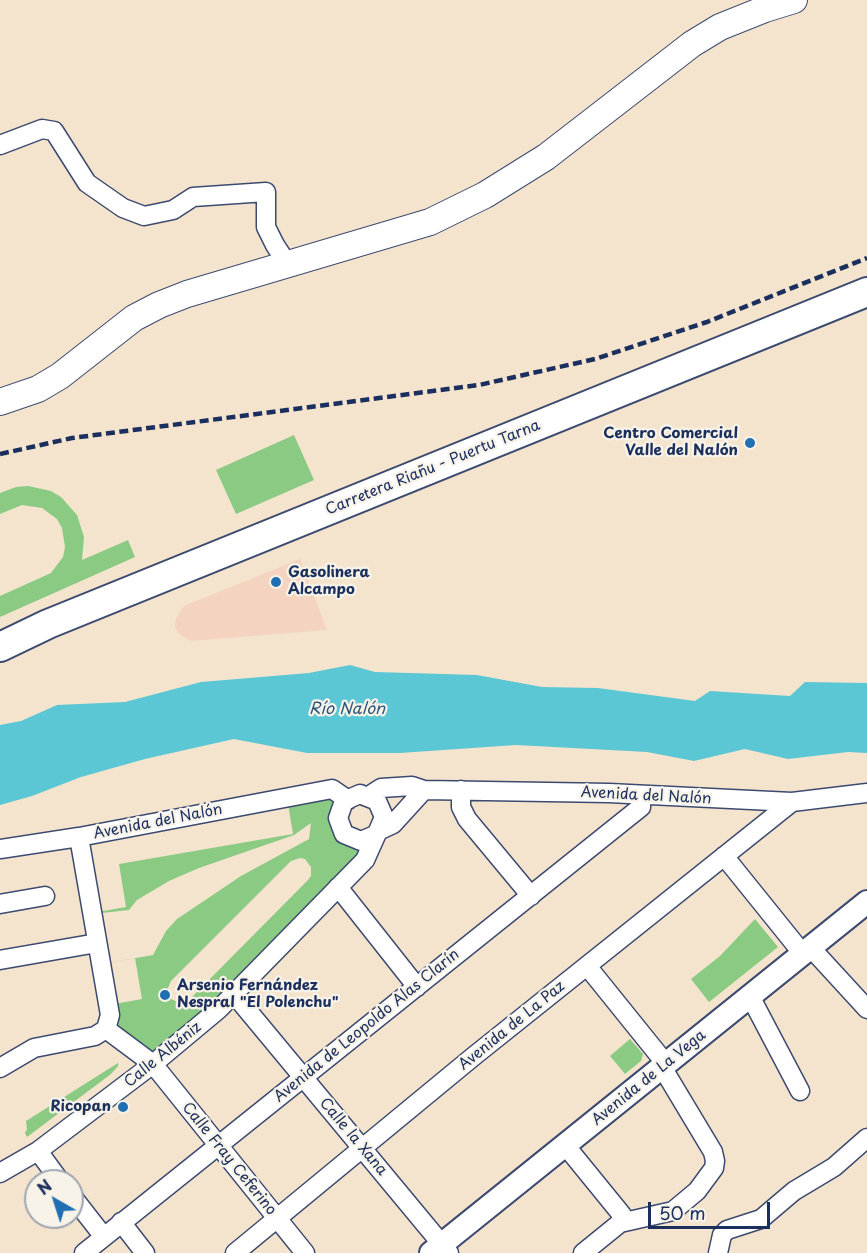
<!DOCTYPE html>
<html>
<head>
<meta charset="utf-8">
<style>
  body { margin:0 }
  #map { position:relative; width:867px; height:1253px; overflow:hidden; background:#f4e4cd; font-family:"Playpen Sans",sans-serif }
  canvas { display:block }
  .north { position:absolute; left:24px; top:1169px; width:60px; height:60px; box-sizing:border-box; background:#f7f3e8; border:2px solid #9fa5b1; border-radius:50%; rotate:321deg; font-size:16px; font-weight:700; line-height:24px; text-align:center; color:#1b2f5e }
  .north::after { content:''; display:block; margin:auto; width:21px; height:27px; background:#1f6fb2; clip-path:polygon(50% 0,100% 100%,50% 72%,0 100%) }
  .scale { position:absolute; left:648px; top:1202px; width:122px; height:27px; box-sizing:border-box; border:3px solid #1b2f5e; border-top:0; padding-left:8px; font-size:18px; line-height:21px; white-space:nowrap; color:#1b2f5e; -webkit-text-stroke:4px #f7f3e8; paint-order:stroke }
</style>
</head>
<body>
<div id="map">
<canvas width="867" height="1253"></canvas>
<div class="north">N</div>
<div class="scale">50 m</div>
</div>
<script>
const c = document.querySelector('canvas').getContext('2d');
c.lineJoin = 'round';
function fillPath(path, color) { c.fillStyle = color; c.fill(path, 'evenodd'); }
const poly = rows => new Path2D(rows.map(r => 'M' + r).join(''));
function trace(path, color, width, dash) { c.strokeStyle = color; c.lineWidth = width; c.lineCap = dash ? 'butt' : 'round'; c.setLineDash(dash || []); c.stroke(path); }
function write(font, color, halo, rows, align = 'center') {
  c.font = font + ' "Playpen Sans",sans-serif'; c.lineWidth = 4.5; c.setLineDash([]); c.textBaseline = 'middle'; c.strokeStyle = halo; c.fillStyle = color; for (const [text, x, y, turn = 0] of rows) {
    c.save(); c.translate(x, y); c.rotate((+turn || 0) * Math.PI / 180); c.textAlign = isNaN(turn) ? turn : align; if (halo) c.strokeText(text, 0, 0); c.fillText(text, 0, 0); c.restore();
  }
}
const built = poly([
  [300,559,327,630,190,641,178,633,175,626,176,618,184,606]
]);
const green = poly([
  [294,435,314,480,236,514,216,470],
  [28,486,51,491,61,497,77,515,84,537,82,560,128,540,135,557,0,617,0,596,51,573,63,557,65,547,62,528,57,519,42,508,22,505,0,514,0,493,16,487],
  [332,789,338,818,361,841,365,860,153,1064,106,1029,109,1005,142,999,135,958,101,964,92,913,126,907,119,864,293,834,287,798],
  [311,823,309,839,241,876,177,919,166,931,153,955,102,964,93,914,129,910,137,900,169,881,199,868,294,835],
  [300,858,305,859,311,867,311,876,308,880,189,1000,180,1003,171,999,167,990,171,981,291,861],
  [755,919,778,947,709,1002,691,979,720,956],
  [630,1039,643,1054,641,1061,625,1074,610,1056],
  [118,1063,118,1066,111,1074,27,1137,25,1133,27,1129,26,1121]
]);
const water = poly([
  [350,665,375,672,477,675,542,687,598,688,695,701,710,691,790,696,805,682,867,683,867,753,848,752,788,759,745,749,694,761,647,752,516,745,400,753,307,753,234,739,145,759,81,777,32,796,0,805,0,725,21,721,57,705,125,702,201,682,309,673]
]);
const minor = poly([
  [0,145,42,129,54,131,87,183,123,208,144,216,173,210,193,197,266,192,266,227,275,245,288,265],
  [461,790,461,807,467,819,531,896],
  [367,797,381,788,412,786,424,790,609,793,792,802,867,793],
  [378,831,393,824,424,790],
  [79,837,110,1015,106,1029],
  [0,849,79,837,332,789,348,800],
  [724,856,803,954],
  [338,887,417,987],
  [0,904,45,896],
  [811,948,867,1009],
  [0,960,97,943],
  [587,966,666,1064],
  [234,994,449,1253],
  [750,996,800,1091],
  [106,1029,153,1064,305,1253],
  [0,1068,34,1048,95,1036,106,1029],
  [565,1145,622,1215,620,1223],
  [38,1151,60,1181],
  [0,1173,38,1151,153,1064,219,1009,365,860,378,831,384,817,377,801,367,797,360,794,344,801,338,818,344,834,361,841,377,834],
  [72,1196,104,1237],
  [121,1222,145,1253],
  [84,1253,641,807,641,795],
  [235,1253,474,1056,792,802],
  [583,1253,620,1223,673,1211,697,1191,714,1168,715,1161,713,1152,662,1067],
  [718,1253,722,1235,727,1230,761,1219,794,1191,834,1167,867,1138]
]);
const tertiary = poly([
  [431,1253,867,902]
]);
const secondary = poly([
  [0,402,38,389,60,376,134,318,159,305,187,294,430,222,485,195,546,157,692,44,720,27,765,9,794,0]
]);
const primary = poly([
  [0,647,48,624,867,292]
]);
const rail = poly([
  [0,454,72,438,479,385,595,359,707,322,867,258]
]);
const markers = [
  [750,443,6,"#1f6fb2"],
  [276,582,6,"#1f6fb2"],
  [165,995,6,"#1f6fb2"],
  [123,1107,6,"#1f6fb2"]
];
const poiNames = [
  ["Centro Comercial",738,434],
  ["Valle del Nalón",738,451],
  ["Gasolinera",288,573,"left"],
  ["Alcampo",288,590,"left"],
  ["Arsenio Fernández",177,986,"left"],
  ["Nespral \"El Polenchu\"",177,1003,"left"],
  ["Ricopan",111,1107]
];
const streetNames = [
  ["Carretera Riañu - Puertu Tarna",433,468,-22],
  ["Avenida del Nalón",646,796,3],
  ["Avenida del Nalón",158,822,-11],
  ["Avenida de Leopoldo Alas Clarín",367,1026,-39],
  ["Avenida de La Paz",512,1026,-39],
  ["Calle Albéniz",163,1055,-39],
  ["Avenida de La Vega",649,1078,-39],
  ["Calle la Xana",353,1137,50],
  ["Calle Fray Ceferino",229,1159,51]
];
const waterNames = [
  ["Río Nalón",347,710]
];
fillPath(built, '#f4d3c0');
fillPath(green, '#8aca82');
fillPath(water, '#5bc7d4');
trace(minor, '#3c4a6f', 21);
trace(tertiary, '#3c4a6f', 26);
trace(secondary, '#3c4a6f', 28);
trace(primary, '#3c4a6f', 32);
trace(minor, '#fff', 18);
trace(tertiary, '#fff', 22);
trace(secondary, '#fff', 26);
trace(primary, '#fff', 28);
trace(rail, '#1b2f5e', 4.5, [9, 4.5]);
for (const [x, y, r, color] of markers) { const dot = new Path2D(); dot.arc(x, y, r, 0, 2 * Math.PI); c.fillStyle = color; c.fill(dot); trace(dot, '#f7f3e8', 2); }
write('bold 15px', '#1b2f5e', '#f7f3e8', poiNames, 'right');
write('15px', '#1b2f5e', '#f7f3e8', streetNames);
write('italic 16px', '#2b557c', '#f7f3e8', waterNames);
</script>
</body>
</html>
